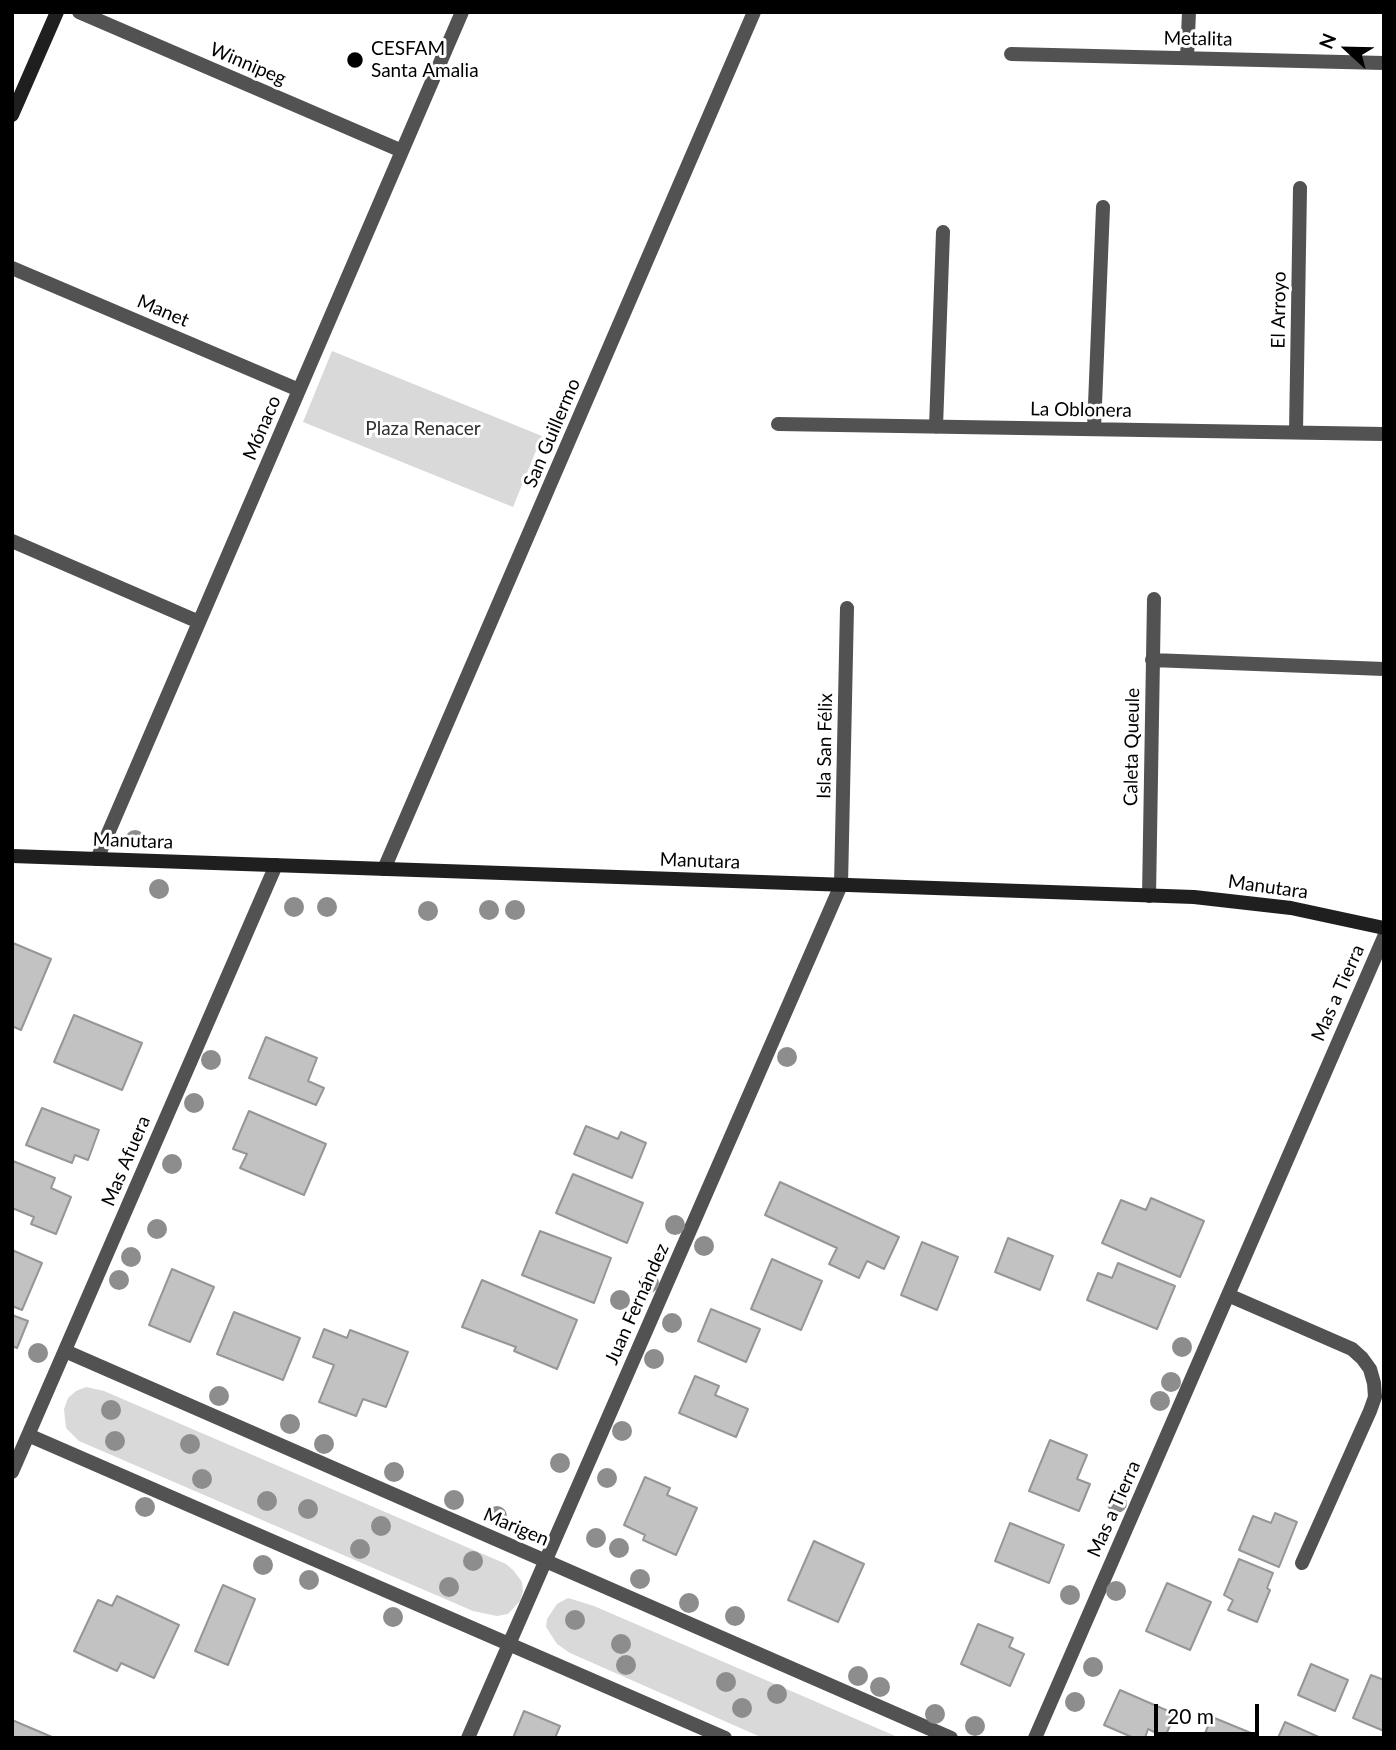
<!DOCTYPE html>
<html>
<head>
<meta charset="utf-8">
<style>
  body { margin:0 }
  #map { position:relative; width:1396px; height:1750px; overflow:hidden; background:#fff; font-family:Lato,sans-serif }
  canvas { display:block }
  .frame { position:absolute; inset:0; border:14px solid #000; pointer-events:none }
  .north { position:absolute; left:1312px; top:14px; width:70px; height:70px; -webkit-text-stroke:5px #fff; paint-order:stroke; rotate:292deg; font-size:19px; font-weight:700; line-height:28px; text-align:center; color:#000 }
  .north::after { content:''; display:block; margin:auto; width:24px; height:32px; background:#000; clip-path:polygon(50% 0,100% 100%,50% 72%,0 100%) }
  .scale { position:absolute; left:1154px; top:1704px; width:105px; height:32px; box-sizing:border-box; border:4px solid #000; border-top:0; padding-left:9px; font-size:21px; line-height:24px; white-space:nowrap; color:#000; -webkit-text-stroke:5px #fff; paint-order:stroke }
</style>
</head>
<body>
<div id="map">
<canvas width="1396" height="1750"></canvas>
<div class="frame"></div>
<div class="north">N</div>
<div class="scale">20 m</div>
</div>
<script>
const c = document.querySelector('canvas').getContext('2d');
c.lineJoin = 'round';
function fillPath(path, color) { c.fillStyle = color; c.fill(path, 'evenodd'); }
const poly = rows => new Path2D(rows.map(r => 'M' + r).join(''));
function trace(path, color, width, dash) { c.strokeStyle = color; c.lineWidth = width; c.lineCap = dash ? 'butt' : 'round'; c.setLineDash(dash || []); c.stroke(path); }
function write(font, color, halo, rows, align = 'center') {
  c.font = font + ' Lato,sans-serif'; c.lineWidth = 6; c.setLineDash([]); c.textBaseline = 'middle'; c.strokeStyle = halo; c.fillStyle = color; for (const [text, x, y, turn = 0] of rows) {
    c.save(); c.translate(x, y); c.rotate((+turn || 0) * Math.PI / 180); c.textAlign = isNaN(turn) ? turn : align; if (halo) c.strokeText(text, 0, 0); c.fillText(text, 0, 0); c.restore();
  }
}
const green = poly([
  [332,351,542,436,513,507,303,422],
  [86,1387,104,1391,506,1564,514,1571,522,1582,523,1591,520,1601,508,1614,497,1616,473,1611,79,1441,66,1428,64,1409,68,1398,76,1391],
  [568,1598,594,1606,900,1738,763,1738,570,1653,557,1644,546,1627,547,1619,557,1604]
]);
const building = poly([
  [13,943,51,959,21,1030,12,1026,13,943],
  [74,1015,142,1043,122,1090,54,1062,74,1015],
  [266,1037,317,1058,308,1081,324,1088,316,1105,249,1078,266,1037],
  [42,1108,99,1130,88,1160,75,1155,72,1163,26,1145,42,1108],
  [249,1111,326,1144,304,1195,240,1168,247,1154,233,1149,249,1111],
  [586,1126,618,1139,621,1132,646,1143,632,1178,574,1154,586,1126],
  [13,1161,55,1178,51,1188,71,1197,56,1234,31,1224,34,1217,12,1208,13,1161],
  [573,1174,643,1203,627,1243,556,1213,573,1174],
  [780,1182,899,1237,884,1269,867,1261,859,1278,829,1264,837,1248,765,1215,780,1182],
  [1151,1198,1204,1221,1180,1277,1102,1243,1121,1200,1146,1210,1151,1198],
  [540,1231,611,1258,594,1303,522,1275,540,1231],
  [1008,1238,1053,1256,1040,1290,995,1272,1008,1238],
  [922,1242,958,1257,937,1310,901,1295,922,1242],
  [12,1250,42,1263,22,1310,12,1306,12,1250],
  [772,1259,822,1281,801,1330,751,1309,772,1259],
  [1118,1263,1175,1286,1157,1329,1087,1300,1098,1273,1112,1278,1118,1263],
  [172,1269,214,1287,190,1342,149,1325,172,1269],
  [482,1280,577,1320,557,1369,514,1351,516,1347,462,1327,482,1280],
  [711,1309,760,1329,746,1362,698,1341,711,1309],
  [234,1312,300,1338,283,1380,217,1354,234,1312],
  [12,1315,28,1321,17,1348,12,1346,12,1315],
  [324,1329,347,1338,350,1330,408,1352,386,1407,363,1399,356,1416,319,1402,334,1365,313,1357,324,1329],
  [695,1376,719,1386,715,1395,748,1409,736,1437,679,1413,695,1376],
  [1050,1440,1087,1455,1077,1479,1090,1484,1079,1511,1029,1491,1050,1440],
  [645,1477,670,1488,667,1495,697,1508,676,1555,643,1540,645,1535,624,1525,645,1477],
  [1275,1513,1297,1522,1279,1567,1239,1550,1253,1516,1271,1523,1275,1513],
  [1010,1523,1064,1545,1049,1583,995,1561,1010,1523],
  [814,1541,864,1564,838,1622,788,1600,814,1541],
  [1239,1559,1273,1573,1267,1588,1270,1590,1257,1622,1228,1610,1233,1600,1224,1595,1239,1559],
  [1167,1583,1211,1602,1190,1650,1146,1631,1167,1583],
  [223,1585,255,1599,228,1665,195,1651,223,1585],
  [117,1596,179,1625,154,1678,121,1663,117,1671,74,1651,98,1600,112,1606,117,1596],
  [978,1624,1013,1638,1009,1647,1024,1654,1010,1686,961,1664,978,1624],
  [1311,1664,1348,1680,1335,1711,1298,1695,1311,1664],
  [1371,1675,1384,1680,1384,1731,1353,1718,1371,1675],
  [1120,1690,1175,1714,1165,1737,1148,1729,1145,1738,1134,1738,1104,1725,1120,1690],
  [524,1711,560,1726,555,1738,513,1738,524,1711],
  [1212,1717,1251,1733,1249,1738,1203,1738,1212,1717],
  [12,1720,52,1737,51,1738,12,1738,12,1720],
  [1285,1722,1321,1738,1278,1738,1285,1722]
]);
const street = poly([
  [79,12,402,151],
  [1011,54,1384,63],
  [1187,58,1189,12],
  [12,268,299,390],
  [778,424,1384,434],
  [936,427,943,232],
  [1094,429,1103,207],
  [1296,432,1300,188],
  [12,541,199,622],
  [1152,660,1384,669],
  [97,859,462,12],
  [384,869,754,12],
  [1149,896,1154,599],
  [1228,1295,1352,1349,1362,1358,1370,1369,1374,1383,1375,1397,1370,1411,1302,1563],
  [65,1351,951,1738],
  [28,1435,725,1738],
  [12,1472,276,865],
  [468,1738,841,885,847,608],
  [1035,1738,1384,937]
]);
const secondary = poly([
  [12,115,57,12],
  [12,856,1194,897,1291,908,1384,928]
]);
const trees = [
  [135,840],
  [159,889],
  [294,907],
  [327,907],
  [489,910],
  [515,910],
  [428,911],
  [787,1057],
  [211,1060],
  [194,1103],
  [172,1164],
  [675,1225],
  [157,1229],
  [704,1246],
  [131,1257],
  [119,1280],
  [649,1283],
  [620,1300],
  [672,1323],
  [1182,1347],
  [38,1353],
  [654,1359],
  [1171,1382],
  [219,1396],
  [1160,1401],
  [111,1410],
  [290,1424],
  [622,1431],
  [115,1441],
  [190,1444],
  [324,1444],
  [560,1463],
  [394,1472],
  [607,1478],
  [202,1479],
  [454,1500],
  [267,1501],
  [1117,1503],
  [145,1507],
  [308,1509],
  [497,1516],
  [381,1526],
  [596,1538],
  [619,1548],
  [360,1549],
  [473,1561],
  [263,1565],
  [640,1579],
  [309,1580],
  [449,1587],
  [1116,1591],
  [1070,1595],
  [689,1603],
  [735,1616],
  [393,1617],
  [575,1620],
  [621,1644],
  [626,1665],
  [1093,1667],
  [858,1676],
  [726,1682],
  [880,1687],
  [777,1694],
  [1075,1702],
  [742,1708],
  [935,1714],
  [975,1726]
];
const markers = [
  [355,60,9,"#000"]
];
const streetNames = [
  ["Metalita",1198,39,1],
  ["Winnipeg",248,64,23],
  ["El Arroyo",1279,310,-89],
  ["Manet",163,311,23],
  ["La Oblonera",1081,410,1],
  ["Mónaco",262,428,-67],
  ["San Guillermo",552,433,-67],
  ["Isla San Félix",825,746,-89],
  ["Caleta Queule",1132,747,-89],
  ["Manutara",133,841,2],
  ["Manutara",700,861,2],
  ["Manutara",1268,887,8],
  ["Mas a Tierra",1338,993,-66],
  ["Mas Afuera",126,1161,-67],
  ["Juan Fernández",637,1304,-66],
  ["Mas a Tierra",1114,1509,-66],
  ["Marigen",516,1527,23]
];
const poiNames = [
  ["CESFAM",371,49],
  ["Santa Amalia",371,71]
];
const parkNames = [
  ["Plaza Renacer",423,429]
];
fillPath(green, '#d9d9d9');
fillPath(building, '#c2c2c2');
trace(building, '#969696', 2);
trace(street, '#525252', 14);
trace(secondary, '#1f1f1f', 14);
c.fillStyle = '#8d8d8d';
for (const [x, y] of trees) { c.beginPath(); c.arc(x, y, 10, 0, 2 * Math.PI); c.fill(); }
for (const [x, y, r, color] of markers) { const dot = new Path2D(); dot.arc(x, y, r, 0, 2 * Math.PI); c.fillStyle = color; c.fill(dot); trace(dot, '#fff', 2.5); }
write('19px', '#000', '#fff', streetNames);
write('19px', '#000', '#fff', poiNames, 'left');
write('19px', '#303030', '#fff', parkNames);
</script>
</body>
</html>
